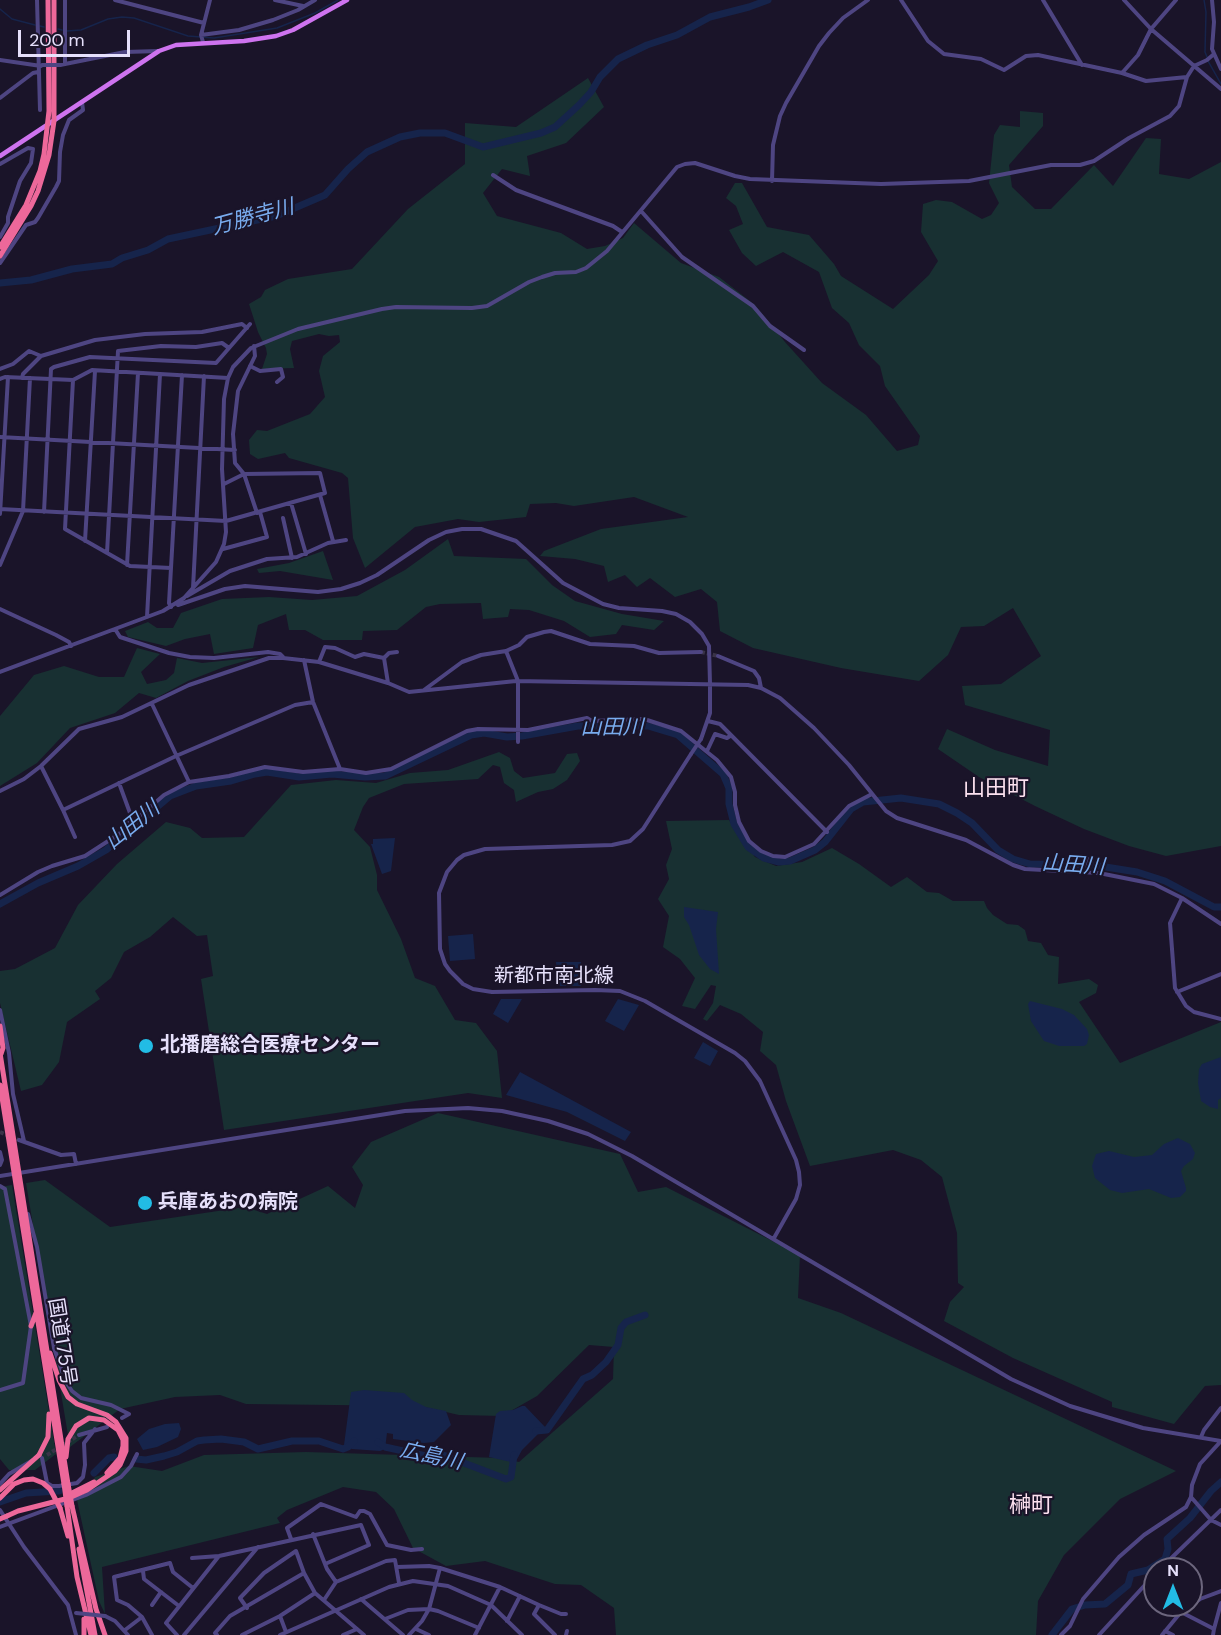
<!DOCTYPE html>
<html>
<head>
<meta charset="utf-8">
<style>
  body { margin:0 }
  #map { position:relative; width:1221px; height:1635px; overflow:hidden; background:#1a1429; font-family:"DM Sans",sans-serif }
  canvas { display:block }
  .north { position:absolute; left:1143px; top:1557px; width:60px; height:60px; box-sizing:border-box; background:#1a1429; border:2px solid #6c667d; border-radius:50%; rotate:0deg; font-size:16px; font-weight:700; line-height:24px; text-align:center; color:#e6e0fb }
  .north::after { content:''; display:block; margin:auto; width:21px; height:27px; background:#22bce5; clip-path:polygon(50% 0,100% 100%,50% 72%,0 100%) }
  .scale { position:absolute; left:18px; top:30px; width:112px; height:27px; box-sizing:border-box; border:3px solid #e6e0fb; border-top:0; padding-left:8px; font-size:18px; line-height:21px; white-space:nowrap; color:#e6e0fb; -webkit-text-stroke:4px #1a1429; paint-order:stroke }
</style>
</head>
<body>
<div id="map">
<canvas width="1221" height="1635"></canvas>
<div class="north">N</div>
<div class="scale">200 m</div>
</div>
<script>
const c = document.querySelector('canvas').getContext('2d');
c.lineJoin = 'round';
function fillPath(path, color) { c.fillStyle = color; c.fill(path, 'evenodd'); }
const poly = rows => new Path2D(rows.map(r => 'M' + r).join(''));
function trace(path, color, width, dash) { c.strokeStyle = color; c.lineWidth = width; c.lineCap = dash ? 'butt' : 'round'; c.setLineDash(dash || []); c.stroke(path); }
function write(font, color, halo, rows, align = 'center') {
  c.font = font + ' "DM Sans","Noto Sans JP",sans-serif'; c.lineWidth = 4.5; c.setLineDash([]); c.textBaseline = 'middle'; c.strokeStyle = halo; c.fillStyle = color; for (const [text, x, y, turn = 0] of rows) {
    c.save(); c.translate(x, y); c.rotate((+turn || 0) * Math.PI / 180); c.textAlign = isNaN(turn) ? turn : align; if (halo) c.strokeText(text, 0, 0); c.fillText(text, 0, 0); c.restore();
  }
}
const green = poly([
  [588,78,604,107,566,143,527,156,530,176,502,169,483,193,497,216,561,233,587,249,605,246,623,238,634,223,681,263,719,277,755,305,785,342,822,383,866,415,897,451,918,445,920,436,885,386,880,366,859,345,849,323,832,308,819,272,783,252,756,266,742,253,729,230,743,224,736,206,726,198,735,183,742,183,767,227,809,235,834,264,841,276,893,309,929,275,938,261,921,232,923,204,936,200,952,202,982,219,991,215,999,203,989,183,994,135,1000,125,1020,127,1020,111,1043,113,1043,126,1009,165,1012,187,1035,209,1051,209,1094,165,1113,186,1146,138,1161,139,1159,174,1189,179,1221,162,1221,846,1166,856,1129,846,1084,829,1035,806,979,777,938,749,947,729,995,750,1048,766,1050,730,965,705,962,686,1001,684,1041,656,1013,608,984,626,961,627,948,655,919,681,841,668,753,648,720,631,717,602,701,589,675,597,650,578,637,587,625,575,608,582,604,566,575,559,540,556,544,551,601,529,688,517,634,497,574,506,556,503,530,504,526,517,479,522,458,519,415,527,365,568,353,538,348,478,342,473,289,458,285,453,258,459,250,454,249,440,257,430,267,431,310,414,325,397,319,371,323,356,340,342,339,335,329,336,319,334,292,341,290,349,294,368,262,369,267,354,266,348,258,332,249,304,261,297,265,290,288,279,352,269,408,209,465,164,465,123,516,127],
  [448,539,454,556,526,559,552,585,575,601,622,614,664,621,654,630,622,625,616,634,590,637,564,621,529,610,510,609,508,617,483,619,481,603,440,604,426,607,397,630,363,631,362,640,323,640,305,630,289,630,286,614,258,625,253,648,214,654,210,634,185,639,166,646,128,637,125,631,148,622,157,628,173,628,181,613,222,599,269,597,312,600,357,596,405,570],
  [323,551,333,580,280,571,259,573,257,569,289,563],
  [137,648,160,654,141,672,147,684,166,680,174,673,177,658,202,663,259,657,224,667,188,681,156,698,139,693,115,713,70,728,37,763,0,786,0,716,34,675,64,666,99,677,124,677],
  [499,752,510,758,514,771,523,778,555,773,567,754,577,753,580,761,567,780,553,789,538,792,516,802,514,790,504,783,500,767,493,765,478,779,404,784,369,798,363,807,354,830,370,847,377,875,377,890,401,939,415,978,435,986,455,1020,476,1023,497,1051,502,1098,468,1093,224,1130,201,979,213,976,207,935,197,936,173,917,150,937,124,952,111,978,95,991,100,999,67,1022,59,1062,42,1085,21,1091,0,1003,0,971,15,969,55,948,78,905,117,864,166,822,190,828,202,838,244,837,291,785,336,780,376,783,410,773,448,770],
  [729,820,755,857,776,866,802,862,832,848,859,864,891,887,907,877,927,892,939,893,953,901,984,901,987,908,993,915,1007,924,1018,925,1025,930,1028,941,1041,943,1048,955,1059,957,1058,984,1089,979,1098,985,1096,993,1079,1002,1120,1063,1221,1022,1221,1385,1205,1386,1174,1424,1112,1407,1112,1402,1013,1358,944,1321,950,1302,964,1287,958,1283,957,1233,942,1177,921,1160,893,1150,810,1166,786,1101,776,1065,760,1051,763,1032,741,1014,720,1005,707,1021,703,1019,713,1003,716,986,711,985,695,1009,682,1006,695,978,680,959,663,947,669,916,658,899,669,879,666,865,672,849,666,821],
  [438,1113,620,1154,638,1192,666,1187,800,1255,798,1298,841,1313,1176,1471,1120,1499,1064,1555,1038,1601,1036,1635,616,1635,614,1608,581,1585,555,1584,485,1561,446,1566,413,1548,394,1509,376,1492,343,1487,287,1510,277,1518,280,1523,102,1567,105,1614,99,1601,77,1500,86,1495,95,1477,129,1466,162,1471,204,1455,306,1452,500,1458,519,1462,613,1379,614,1347,589,1345,537,1396,502,1416,459,1415,420,1406,246,1404,220,1395,175,1397,120,1409,70,1447,26,1183,45,1180,110,1227,245,1207,267,1214,328,1186,355,1208,363,1185,352,1167,371,1142],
  [12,1185,56,1454,35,1470,9,1470,0,1459,0,1187]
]);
const water = poly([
  [395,838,391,871,382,874,371,844,373,844,373,839],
  [684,907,718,912,716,929,719,974,710,969,699,955,689,925,684,917],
  [473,934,475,959,450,961,448,936],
  [556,962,581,962,581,986,560,986,557,983],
  [501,999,522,999,508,1023,493,1014],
  [618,999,639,1005,624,1031,605,1021],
  [1030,1001,1062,1009,1074,1015,1087,1029,1089,1035,1087,1044,1084,1046,1059,1046,1044,1041,1031,1021,1028,1004],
  [703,1042,718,1051,710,1066,694,1058],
  [1221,1057,1221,1098,1218,1100,1218,1109,1210,1107,1201,1101,1198,1083,1199,1069,1202,1064],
  [520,1072,631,1132,625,1141,567,1112,506,1095],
  [1178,1138,1190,1144,1195,1153,1193,1159,1184,1166,1181,1171,1186,1188,1186,1191,1180,1197,1171,1198,1149,1189,1122,1193,1110,1190,1095,1178,1092,1166,1096,1154,1109,1151,1134,1157,1152,1155,1164,1144],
  [364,1390,404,1393,412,1400,426,1407,446,1411,451,1425,434,1442,424,1443,393,1439,393,1434,387,1433,385,1449,380,1451,352,1449,344,1445,351,1392],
  [522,1406,525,1406,545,1427,522,1450,515,1463,489,1457,496,1414,500,1411,513,1410],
  [179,1423,181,1429,178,1437,157,1447,143,1450,137,1439,149,1429,165,1424]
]);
const stream = poly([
  [1204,0,1206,12,1205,52,1207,57],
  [0,9,12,19,35,25],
  [40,26,44,27],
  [58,29,62,30],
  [67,31,81,30,108,19,122,17,134,18,188,36,214,38,277,28,315,13,338,0],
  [1208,61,1221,84],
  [146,1460,146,1459]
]);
const river = poly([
  [0,283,31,280,72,269,112,264,122,258,148,250,168,239,276,216,325,195,348,169,367,152,400,137,420,133,445,133,483,147,541,133,555,127,579,105,591,92,600,77,618,59,647,45,677,35,710,17,749,7,768,0],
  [0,904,38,883,78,866,106,850,170,796,196,786,231,781,255,774,267,772,299,777,332,774,365,777,385,776,471,735,484,733,507,737,522,736,578,726,648,726,678,735,723,774,729,788,729,804,734,824,748,847,764,858,779,862,790,861,815,850,825,842,851,809,863,802,901,798,939,804,957,813,972,823,998,850,1013,859,1030,864,1093,865,1137,872,1165,881,1214,907,1221,907],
  [536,1431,547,1430,583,1379,592,1375,606,1362,618,1345,621,1328,626,1322,645,1315],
  [378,1442,385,1447,426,1456,443,1455,506,1479,511,1477,514,1455],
  [136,1459,146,1460,164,1456,177,1452,197,1441,204,1440,221,1439,244,1442,258,1449,292,1441,319,1441,343,1449,348,1447,354,1441],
  [94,1473,109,1458,114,1457],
  [0,1502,26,1493,59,1491],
  [1052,1635,1072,1609,1085,1605,1105,1604,1128,1585,1131,1574,1148,1570,1165,1559,1168,1549,1167,1539,1190,1518,1211,1491,1221,1482]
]);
const minorTunnel = poly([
  [701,652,718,656],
  [0,1132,19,1140],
  [47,1455,79,1435]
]);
const minor = poly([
  [37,0,40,110],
  [115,0,204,23],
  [275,0,303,6],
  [901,0,928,41,944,54,981,59,1004,70,1026,56,1038,55,1122,73,1146,81,1187,77],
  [1043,0,1082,65],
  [1124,0,1151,29,1221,89],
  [1212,0,1214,22,1212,49,1221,69],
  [201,35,239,30,273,20,298,10,315,0],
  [203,42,201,35,210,0],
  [0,60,41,66],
  [65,64,65,0],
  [60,65,125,52,159,51],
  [1122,73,1138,55,1151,29,1176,0],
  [0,98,33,73,38,72],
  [0,164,28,148,33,149,31,163,20,181,8,217,8,223,0,237],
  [493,175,516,190,613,226,622,232],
  [772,181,773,145,780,116,786,103,819,46,829,33,843,18,868,0],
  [641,211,682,257,753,306,770,326,804,350],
  [0,263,26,225,35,222,38,218,56,187,59,181,60,152,63,135,69,120,83,110,82,102],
  [254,346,255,356,238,391,233,434,235,463,244,474,257,513],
  [250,366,260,371,281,369,283,377,277,382],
  [0,369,13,364,29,351,41,356],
  [22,378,23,374,41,356,95,340,145,334,202,332,242,324,247,328],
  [0,379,5,377,73,380,92,370,228,378],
  [73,380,65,529,130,566,171,568],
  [0,437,235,450],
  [320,495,333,541],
  [291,503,306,554],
  [0,509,226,521,325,493,320,473,244,474,224,484],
  [44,512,51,369,54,367,90,357,216,363,250,324],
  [0,514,8,377],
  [283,518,292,558],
  [85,541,95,371],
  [223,549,267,537,260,512],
  [107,553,118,351,161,346,196,347,222,343,229,348],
  [0,565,23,511,30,378],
  [127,565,138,373],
  [193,588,204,376],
  [187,596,230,571,267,559,297,557,328,543,346,540],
  [178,605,225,589,245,586,318,592,341,589,360,583,377,575,429,540,446,532,462,529,481,529,516,541,563,583,603,604,619,608,662,611,676,614,690,622,702,634,709,646,710,684,710,713,701,739],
  [171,607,169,603,182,375],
  [0,609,56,635,69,642,71,646],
  [147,617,160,374],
  [115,629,120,637,169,653,190,657,214,658,268,652,280,654,283,657],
  [506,651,518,681,518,742],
  [718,656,754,671,759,678,761,688],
  [384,658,388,683],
  [319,662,325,647,335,648,355,657,364,654,384,658,389,653,397,652],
  [0,672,163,611,184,598,216,562,224,544,226,532,222,469,224,399,228,378,233,367,251,348,298,329,382,309,396,307,472,308,487,306,529,282,542,277,555,273,576,272,586,268,607,251,677,167,685,164,695,163,735,176,750,179,881,184,969,181,1051,165,1080,165,1094,161,1129,138,1170,116,1179,106,1187,77,1194,66,1207,60,1214,54],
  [424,690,462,662,481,655,506,651,519,645,527,637,544,632,551,631,590,644,634,646,659,653,701,652],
  [152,704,189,782],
  [708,721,720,724,827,832],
  [707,751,715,734,727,738,730,736],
  [691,754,643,829,630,841,612,845,485,849,464,855,457,860,447,872,439,893,440,949,445,964,450,971,463,984,473,989,492,992,595,990,620,991,645,1001,735,1053,745,1061,760,1081,796,1160,799,1172,800,1185,796,1199,774,1238],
  [41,766,63,810,176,756,295,705,313,702],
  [340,769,366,773,391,769,467,731,478,729,528,730,587,718,592,721,644,719,681,731,717,760,731,777,735,792,735,805,739,822,749,841,761,851,773,856,785,857,814,844,849,806,872,794],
  [119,783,130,813,129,825],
  [0,791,24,779,41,766,79,729,122,717,189,685,269,658,283,658,319,662,388,683,409,692,516,681,748,685,761,688,780,698,814,728,849,765,886,811,897,818,966,840,1013,865,1025,869,1099,873,1154,884,1182,898,1221,924],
  [63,810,75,837],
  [1087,872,1088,859],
  [0,895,38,872,52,866,85,856,119,834,164,795,189,782,229,776,265,767,303,772,340,769,313,702,304,660],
  [1182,898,1170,923,1175,988,1186,1006,1194,1012,1221,1019],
  [1177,992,1221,974],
  [0,1010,9,1053,13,1094,24,1141],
  [19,1140,61,1155,74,1154,76,1164],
  [0,1152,2,1160,0,1165],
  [0,1176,405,1111,468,1108,502,1111,548,1121,588,1134,632,1156,1011,1379,1070,1406,1143,1428,1221,1441],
  [0,1186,5,1189,31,1326,23,1383,0,1390],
  [28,1214,37,1247,54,1348,66,1382,72,1391,81,1398,111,1405,129,1414,122,1418],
  [79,1435,107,1427],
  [1201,1437,1204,1430,1221,1408],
  [42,1458,47,1483,52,1486,59,1486,77,1483,83,1477,85,1465,84,1443,95,1429],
  [0,1484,9,1474,33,1460],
  [1191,1497,1211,1520,1221,1525],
  [0,1510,24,1547,68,1605,76,1635],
  [0,1527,86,1495,121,1477,131,1466,137,1454],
  [313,1534,327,1569,336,1582,386,1561,395,1560,399,1583],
  [291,1539,287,1528,321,1504,356,1517,360,1511,364,1511,370,1514,387,1545,411,1550,422,1549],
  [192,1558,219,1556,361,1525,369,1545,325,1564],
  [397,1567,429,1566,440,1568],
  [1160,1569,1221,1510],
  [143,1571,144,1579,179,1606],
  [361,1599,403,1635],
  [324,1600,336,1582],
  [152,1605,161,1592],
  [539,1605,561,1614,566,1614],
  [247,1608,240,1598,264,1573,296,1551,304,1573],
  [1181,1612,1214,1629,1213,1635],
  [105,1616,115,1621,128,1635],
  [280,1616,286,1632],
  [385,1619,408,1610,429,1609,438,1611,479,1628],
  [507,1621,520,1596],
  [416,1629,429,1635],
  [1214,1629,1221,1603],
  [125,1630,142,1617],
  [1165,1631,1173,1635],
  [152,1635,142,1617,128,1605,117,1600,114,1577,170,1563,173,1572,193,1588],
  [177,1635,166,1623,219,1556],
  [184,1635,258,1547],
  [217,1635,215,1633,230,1616,304,1573,315,1593,364,1635],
  [242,1635,280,1616,315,1593],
  [280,1635,389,1587,413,1581,448,1586,491,1605,522,1635],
  [343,1635,357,1629],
  [409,1635,422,1621,429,1609,440,1568,500,1587,539,1605,534,1614,555,1635],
  [475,1635,500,1587],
  [566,1635,567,1631],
  [1061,1635,1070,1626,1083,1599,1119,1557,1144,1535,1186,1507,1191,1497,1192,1485,1200,1464,1221,1441],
  [1099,1635,1155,1574],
  [1162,1635,1181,1612,1200,1599,1221,1591]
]);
const major = poly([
  [0,156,159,51,176,45,244,41,276,36,293,30,347,0]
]);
const highway = poly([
  [0,247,26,205,40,171,44,154,49,111,48,0],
  [0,256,31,206,38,191,49,155,54,121,54,0],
  [0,1026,3,1048,1,1054],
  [0,1053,68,1484],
  [0,1085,64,1484],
  [31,1326,36,1313],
  [39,1455,48,1437,49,1414],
  [66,1457,68,1439,76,1426,89,1418,104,1420,118,1430,123,1440,123,1446,120,1458,107,1473],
  [70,1494,94,1482],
  [67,1506,77,1577,91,1635],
  [72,1506,96,1609,105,1635],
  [60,1508,68,1536],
  [7,1516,18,1511,69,1498,87,1490,115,1471,120,1465,126,1451,126,1438,116,1422,107,1415,77,1404,68,1397,59,1380,50,1353],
  [79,1549,95,1635],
  [84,1619,84,1635]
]);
const minorBridge = poly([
  [42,65,60,65],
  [691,754,701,739],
  [76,1613,105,1616]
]);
const highwayBridge = poly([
  [64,1484,67,1506],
  [68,1484,72,1506],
  [0,1490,39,1455],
  [0,1498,14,1484,24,1480,33,1479,43,1483,50,1489,60,1508],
  [0,1519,7,1516]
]);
const markers = [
  [146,1046,8,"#22bce5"],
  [145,1203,8,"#22bce5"]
];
const streetNames = [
  ["新都市南北線",554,977],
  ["国道175号",61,1342,81]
];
const poiNames = [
  ["北播磨総合医療センター",160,1046],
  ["兵庫あおの病院",158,1203]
];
const waterNames = [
  ["万勝寺川",253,218,-15],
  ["山田川",612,728],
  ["山田川",133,826,-39],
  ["山田川",1073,866,4],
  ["広島川",431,1457,12]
];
const quarterNames = [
  ["山田町",996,789],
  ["榊町",1031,1506]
];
fillPath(green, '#183032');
fillPath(water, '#16244b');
trace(stream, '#16244b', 1.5);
trace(river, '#16244b', 7);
trace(minorTunnel, '#393348', 4, [4, 2]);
trace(minor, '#4e4582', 4);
trace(major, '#ce73ef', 4.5);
trace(highway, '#ed689a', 5);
trace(minorBridge, '#4e4582', 4);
trace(highwayBridge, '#ed689a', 5);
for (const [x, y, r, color] of markers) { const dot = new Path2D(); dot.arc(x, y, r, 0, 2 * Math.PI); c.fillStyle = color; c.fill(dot); trace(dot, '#1a1429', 2); }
write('20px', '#e6e0fb', '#1a1429', streetNames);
write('bold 20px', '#e6e0fb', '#1a1429', poiNames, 'left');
write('italic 21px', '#79acef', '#1a1429', waterNames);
write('22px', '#fce1ef', '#1a1429', quarterNames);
</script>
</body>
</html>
